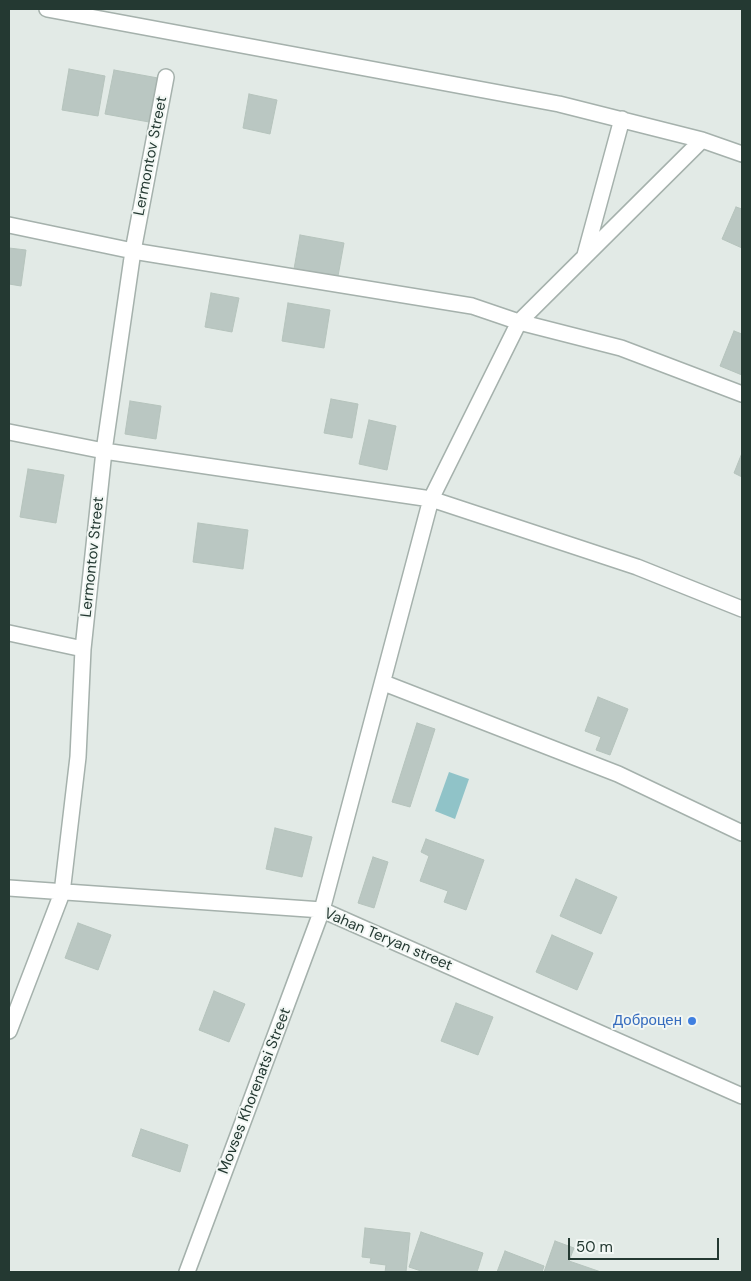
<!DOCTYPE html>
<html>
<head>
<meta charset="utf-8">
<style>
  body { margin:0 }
  #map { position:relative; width:751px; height:1281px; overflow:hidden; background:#e2eae6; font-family:"DM Sans",sans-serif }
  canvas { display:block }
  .frame { position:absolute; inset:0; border:10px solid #243932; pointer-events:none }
  .scale { position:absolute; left:568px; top:1238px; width:151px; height:22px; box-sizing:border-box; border:2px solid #243932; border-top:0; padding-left:6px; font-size:15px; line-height:18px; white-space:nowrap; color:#243932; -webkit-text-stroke:4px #f2f7f4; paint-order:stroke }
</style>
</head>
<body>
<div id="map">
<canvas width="751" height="1281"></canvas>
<div class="frame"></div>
<div class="scale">50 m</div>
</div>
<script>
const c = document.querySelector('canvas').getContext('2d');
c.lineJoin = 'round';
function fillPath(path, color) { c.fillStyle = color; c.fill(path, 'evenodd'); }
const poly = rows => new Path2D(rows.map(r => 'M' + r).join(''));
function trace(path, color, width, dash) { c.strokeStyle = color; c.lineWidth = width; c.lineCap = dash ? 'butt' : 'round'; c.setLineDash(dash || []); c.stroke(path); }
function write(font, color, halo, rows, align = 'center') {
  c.font = font + ' "DM Sans",sans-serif'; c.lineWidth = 4; c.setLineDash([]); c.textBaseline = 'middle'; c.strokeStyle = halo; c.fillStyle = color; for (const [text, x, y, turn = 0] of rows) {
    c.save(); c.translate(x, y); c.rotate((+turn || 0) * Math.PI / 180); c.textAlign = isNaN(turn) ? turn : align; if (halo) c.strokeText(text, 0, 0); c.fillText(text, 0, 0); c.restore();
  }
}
const water = poly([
  [449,772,469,779,455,819,435,811]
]);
const building = poly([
  [69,69,105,76,98,116,62,110,69,69],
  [114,70,158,78,149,122,105,114,114,70],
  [249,94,277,100,270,134,243,128,249,94],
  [736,207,742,209,742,248,722,239,736,207],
  [300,235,344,243,338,276,294,269,300,235],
  [9,248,26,250,21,286,9,284,9,248],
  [211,293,239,298,232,332,205,327,211,293],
  [288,303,330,310,324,348,282,341,288,303],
  [734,331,742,334,742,375,720,366,734,331],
  [331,399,358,404,352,438,324,433,331,399],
  [130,401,161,406,156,439,125,434,130,401],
  [369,420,396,426,387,470,359,464,369,420],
  [742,453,742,477,734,473,742,453],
  [28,469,64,475,56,523,20,517,28,469],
  [198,523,248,530,243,569,193,562,198,523],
  [598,697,628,709,610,755,596,750,601,737,585,731,598,697],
  [417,723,435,729,410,807,392,802,417,723],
  [275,828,312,837,302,877,266,869,275,828],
  [426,839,484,860,466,910,444,902,448,891,420,881,429,856,421,852,426,839],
  [373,857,388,862,374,908,358,903,373,857],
  [576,879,617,897,601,934,560,916,576,879],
  [78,923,111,935,98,970,65,958,78,923],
  [552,935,593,953,577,990,536,972,552,935],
  [214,991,245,1004,229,1042,199,1030,214,991],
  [456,1003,493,1017,478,1055,441,1041,456,1003],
  [141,1129,188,1145,180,1172,132,1156,141,1129],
  [365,1228,410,1233,406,1272,385,1272,386,1265,370,1263,371,1258,362,1257,365,1228],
  [421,1232,483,1253,477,1272,424,1272,409,1267,421,1232],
  [555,1241,574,1248,569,1261,601,1272,544,1272,555,1241],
  [505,1251,544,1266,542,1272,497,1272,505,1251]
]);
const minor = poly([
  [47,9,559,104,702,140,742,154],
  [9,225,133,251,472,306,519,322,621,348,742,394],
  [585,255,622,119],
  [9,432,104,451,431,499,637,567,742,609],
  [9,633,83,649],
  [384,683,618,774,742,833],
  [9,888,322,910,742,1096],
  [9,1031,62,893,78,757,83,649,104,451,133,251,166,77],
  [187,1272,322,910,431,499,519,322,702,140]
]);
const markers = [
  [692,1021,5,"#3f7fe0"]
];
const streetNames = [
  ["Lermontov Street",151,156,-79],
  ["Lermontov Street",93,557,-84],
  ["Vahan Teryan street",388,940,23],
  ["Movses Khorenatsi Street",255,1091,-69]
];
const shopNames = [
  ["Доброцен",682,1021]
];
fillPath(water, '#90c3c8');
fillPath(building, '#bac7c2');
trace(building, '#b5c3bc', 1);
trace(minor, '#a5b1ac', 18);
trace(minor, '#fff', 15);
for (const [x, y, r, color] of markers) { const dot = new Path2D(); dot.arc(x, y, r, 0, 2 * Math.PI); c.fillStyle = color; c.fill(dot); trace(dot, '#f2f7f4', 2); }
write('15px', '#243932', '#f2f7f4', streetNames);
write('15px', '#366cbe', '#f2f7f4', shopNames, 'right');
</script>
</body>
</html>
